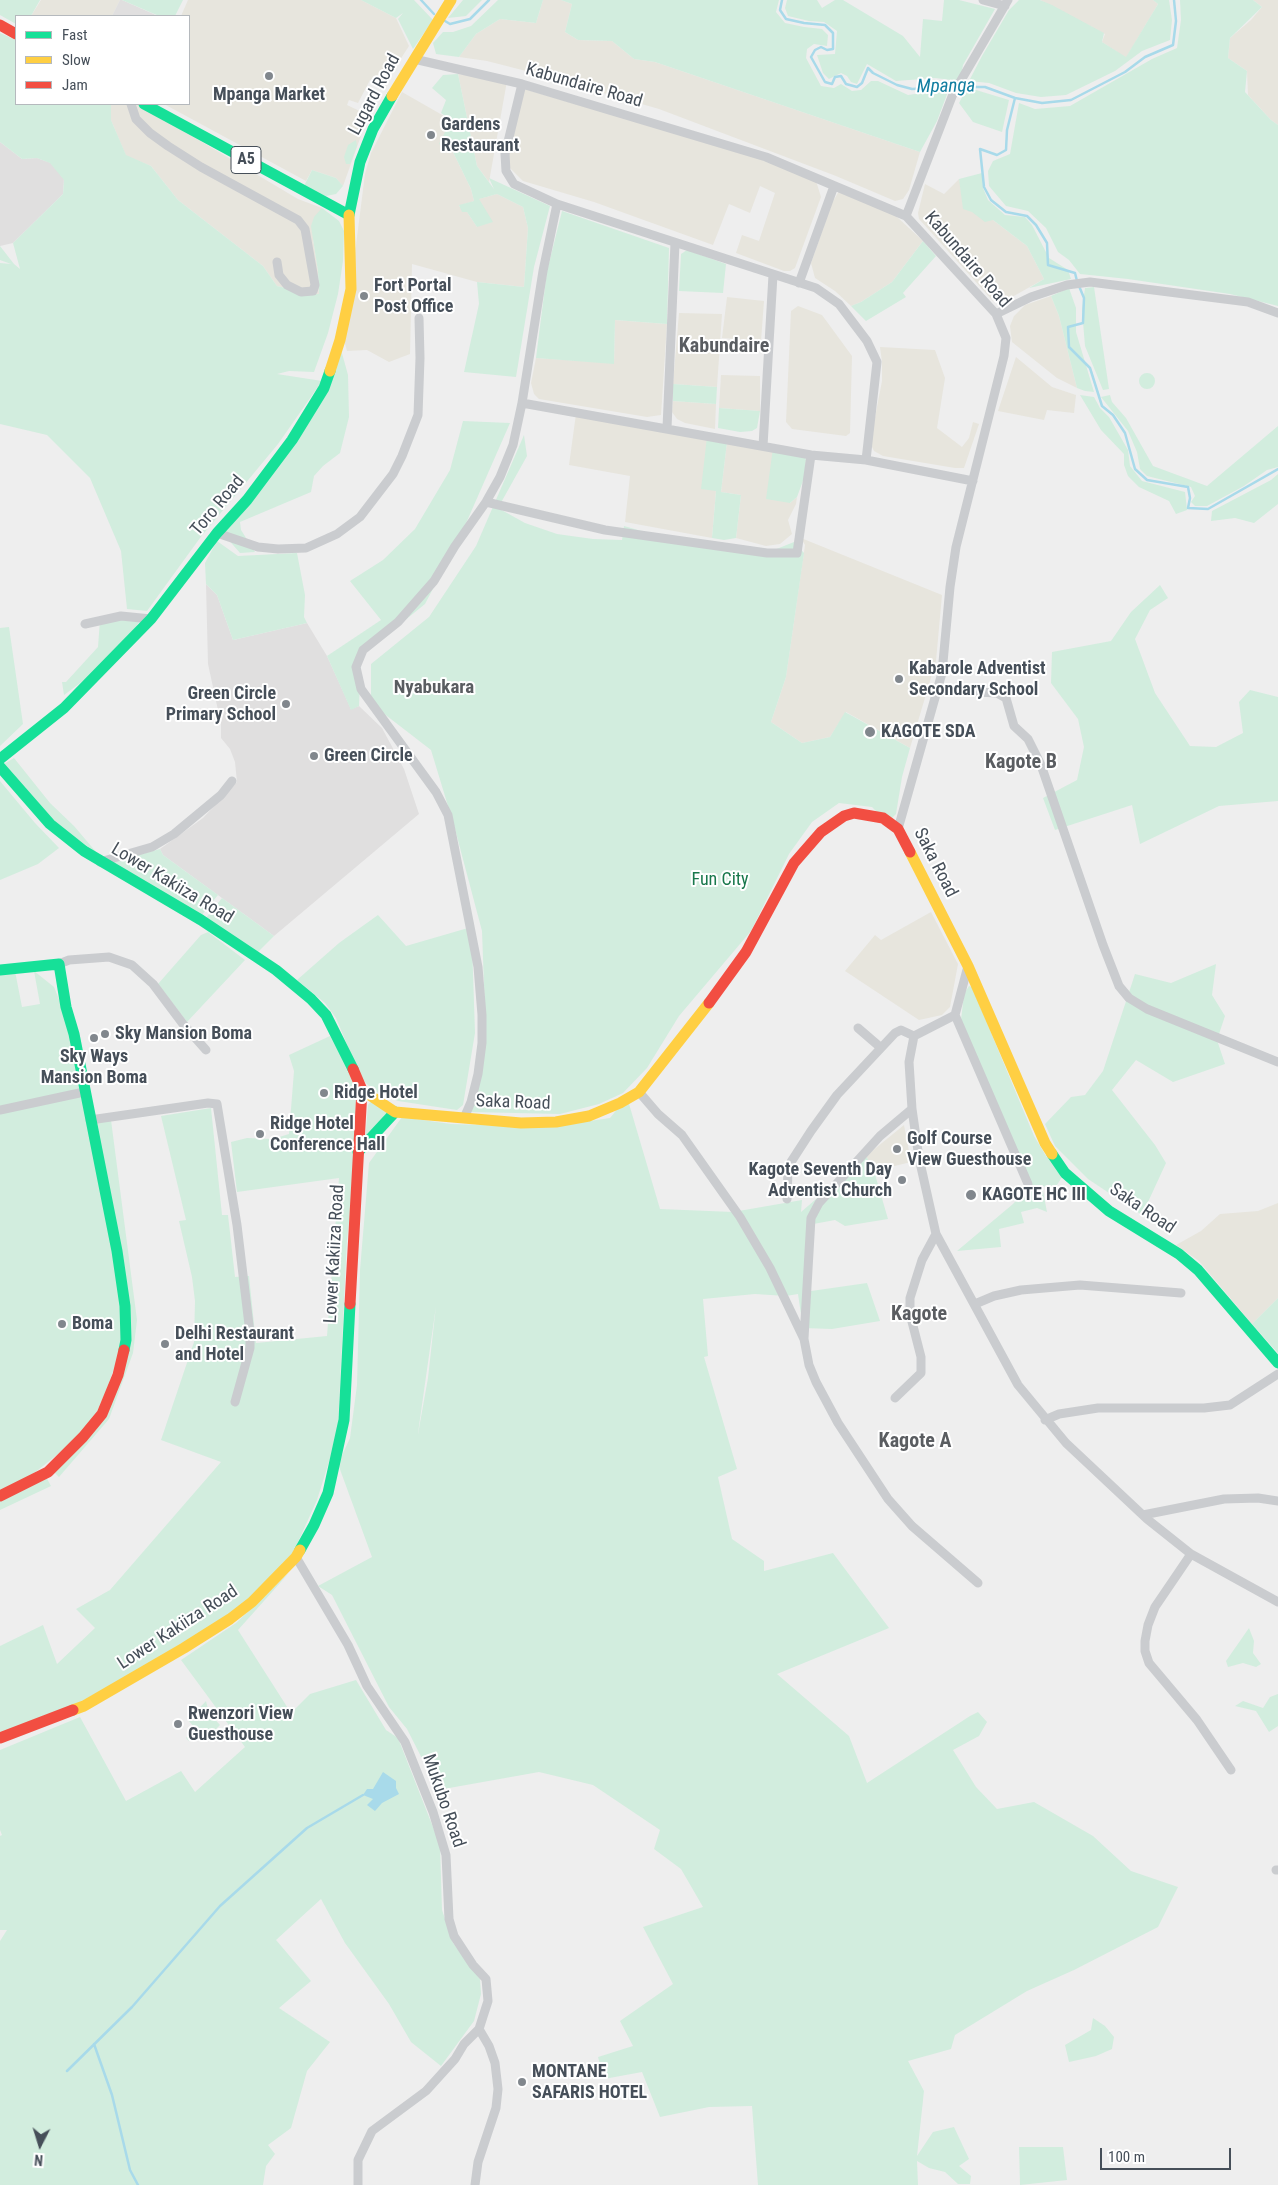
<!DOCTYPE html>
<html>
<head>
<meta charset="utf-8">
<style>
  body { margin:0 }
  #map { position:relative; width:1278px; height:2185px; overflow:hidden; background:#eee; font-family:"Roboto Condensed",sans-serif }
  canvas { display:block }
  .legend { position:absolute; left:15px; top:15px; width:175px; height:90px; box-sizing:border-box; background:#fff; border:1px solid #b5b9bd; margin:0; padding:6px 9px; list-style:none; font-size:15px; color:#464f59 }
  .legend li { display:flex; align-items:center; gap:10px; height:25px }
  .legend b { width:25px; border:1px solid #b5b9bd }
  .north { position:absolute; left:15px; top:2120px; width:50px; height:50px; -webkit-text-stroke:4px #fff; paint-order:stroke; rotate:185deg; font-size:14px; font-weight:700; line-height:20px; text-align:center; color:#464f59 }
  .north::after { content:''; display:block; margin:auto; width:18px; height:22px; background:#464f59; clip-path:polygon(50% 0,100% 100%,50% 72%,0 100%) }
  .scale { position:absolute; left:1100px; top:2148px; width:131px; height:22px; box-sizing:border-box; border:2px solid #464f59; border-top:0; padding-left:6px; font-size:15px; line-height:18px; white-space:nowrap; color:#464f59; -webkit-text-stroke:4px #fff; paint-order:stroke }
</style>
</head>
<body>
<div id="map">
<canvas width="1278" height="2185"></canvas>
<ul class="legend">
<li><b style="height:6px;background:#16e098"></b>Fast</li>
<li><b style="height:6px;background:#ffcf43"></b>Slow</li>
<li><b style="height:6px;background:#f24e42"></b>Jam</li>
</ul>
<div class="north">N</div>
<div class="scale">100 m</div>
</div>
<script>
const c = document.querySelector('canvas').getContext('2d');
c.lineJoin = 'round';
function fillPath(path, color) { c.fillStyle = color; c.fill(path, 'evenodd'); }
const poly = rows => new Path2D(rows.map(r => 'M' + r).join(''));
function trace(path, color, width, dash) { c.strokeStyle = color; c.lineWidth = width; c.lineCap = dash ? 'butt' : 'round'; c.setLineDash(dash || []); c.stroke(path); }
function write(font, color, halo, rows, align = 'center') {
  c.font = font + ' "Roboto Condensed",sans-serif'; c.lineWidth = 4; c.setLineDash([]); c.textBaseline = 'middle'; c.strokeStyle = halo; c.fillStyle = color; for (const [text, x, y, turn = 0] of rows) {
    c.save(); c.translate(x, y); c.rotate((+turn || 0) * Math.PI / 180); c.textAlign = isNaN(turn) ? turn : align; if (halo) c.strokeText(text, 0, 0); c.fillText(text, 0, 0); c.restore();
  }
}
const commercial = poly([
  [41,0,120,0,112,16,31,16],
  [188,0,361,0,396,18,409,46,383,86,370,80,358,103,349,100,347,105,366,114,367,119,343,186,336,178,312,170,306,181,164,104,189,104,189,16,181,16],
  [543,0,561,0,572,4,565,32,578,40,612,41,634,59,655,62,920,152,909,190,903,199,895,201,836,176,659,109,530,72,487,61,459,57,476,34,500,19,536,23],
  [1040,0,1153,0,1158,4,1126,58,1102,42,1105,34],
  [1253,0,1278,0,1278,125,1271,120,1248,95,1247,71,1228,58,1230,38,1251,20,1262,7],
  [458,74,507,81,489,182,477,166],
  [524,89,747,154,816,181,821,197,795,268,790,271,784,271,736,253,742,235,759,241,775,193,760,186,750,213,729,204,713,245,594,202,523,181,508,166,508,156],
  [402,92,451,120,451,148,471,189,474,201,459,206,467,212,477,227,478,199,497,194,523,207,528,228,524,287,477,282,412,264,410,354,389,362,367,350,347,351,344,340,365,174,371,153],
  [111,104,138,104,298,199,322,208,313,239,318,271,319,294,311,294,277,286,263,266,178,200,151,166,126,156,111,120],
  [959,179,968,205,993,220,1027,246,1044,279,1005,301,993,301,919,219,918,213,925,184,944,194],
  [839,191,896,216,923,241,892,282,861,302,851,306,835,291,815,278,811,263,832,203],
  [1051,296,1059,316,1077,388,1057,378,1012,342,1010,326,1014,316,1025,305],
  [727,297,764,301,761,341,722,338],
  [798,306,822,315,852,356,850,433,846,436,792,429,786,422,791,311],
  [679,313,722,314,717,387,673,384],
  [615,320,667,324,661,415,647,417,539,399,534,394,531,383,536,358,614,363],
  [880,347,935,350,945,378,937,428,962,447,969,438,973,422,979,424,964,468,955,468,883,456,874,451,870,443,882,381,882,362],
  [1016,357,1052,387,1076,395,1074,413,1047,410,1044,420,998,411],
  [721,375,760,376,760,411,719,408],
  [673,401,716,404,715,429,685,423,677,419,672,412],
  [576,414,707,437,716,491,712,538,625,522,630,476,569,465],
  [727,442,773,448,790,503,797,497,796,504,788,520,792,534,780,544,766,546,736,538,741,495,721,492],
  [801,538,942,595,936,661,910,748,846,712,830,737,802,743,771,722,786,677,805,545],
  [931,912,958,964,950,1007,942,1015,919,1020,845,971,875,935,881,940],
  [904,1125,911,1162,874,1171,866,1156],
  [1278,1203,1278,1298,1252,1324,1199,1261,1176,1245,1201,1231,1220,1214,1258,1211]
]);
const education = poly([
  [120,0,122,0,158,16,112,16],
  [0,142,22,159,37,158,51,163,64,179,63,194,13,243,0,246],
  [206,584,217,595,233,640,307,623,327,656,351,709,359,706,382,728,404,769,419,814,274,936,163,855,160,849,203,818,237,782,235,762,230,749,221,738,221,724,208,664]
]);
const green = poly([
  [0,0,40,0,31,16,16,16,16,24,0,15],
  [122,0,183,0,175,16,159,16],
  [361,0,414,0,433,20,413,49,398,19,403,13,396,18],
  [463,0,482,0,466,16,448,18],
  [498,0,543,0,536,23,500,19,476,34,459,57,436,54,433,43,443,32,453,32,471,26],
  [561,0,779,0,776,12,785,23,804,27,822,29,828,35,827,46,814,44,807,49,806,58,821,86,834,88,841,84,852,91,861,90,871,81,878,81,908,95,949,89,937,121,920,152,655,62,634,59,612,41,578,40,565,32,572,4],
  [787,0,817,0,822,8,835,0,843,0,903,36,920,57,923,19,942,21,944,0,959,0,995,9,963,65,960,81,935,78,896,81,867,64,857,84,851,82,847,76,841,73,829,79,823,73,817,55,835,54,837,31,824,22,809,21,788,16,785,8],
  [1019,0,1040,0,1052,5,1104,33,1102,42,1126,57,1158,4,1153,0,1169,0,1172,20,1170,40,1142,51,1115,71,1066,95,1041,97,1016,93,989,83,969,81,982,56,1009,10],
  [1180,0,1253,0,1262,7,1230,38,1228,58,1247,71,1245,92,1271,120,1278,125,1278,306,1230,294,1128,279,1080,274,1069,260,1058,252,1046,228,1028,211,1006,206,989,186,988,171,993,161,1010,154,1019,103,1035,109,1070,106,1152,59,1177,48,1181,20],
  [0,33,16,40,16,104,111,104,111,120,126,155,151,166,178,200,263,266,277,286,311,294,319,294,318,271,311,226,314,217,322,208,339,221,344,231,343,261,338,294,328,333,314,372,289,371,277,374,322,381,278,444,200,538,147,611,127,609,121,551,90,478,47,435,0,424,0,263,11,264,0,260,0,246,14,264,20,269,13,243,63,194,64,180,50,163,37,158,22,159,0,142],
  [458,74,477,166,494,189,489,178,550,206,534,267,516,377,464,372,479,304,477,282,524,287,528,228,523,207,497,194,479,199,493,222,477,227,467,212,462,212,459,205,474,201,471,189,451,148,439,144,451,120,441,113,446,100,432,88,443,75],
  [966,90,976,90,1009,100,1002,132,973,122,959,103],
  [356,140,357,146,350,164,346,164,344,157,348,145],
  [312,170,336,178,343,186,336,194,326,196,303,188],
  [982,173,983,188,988,200,1005,215,1025,217,1032,225,1049,258,1068,270,1071,279,1029,288,1044,279,1027,246,993,220,985,222,972,212,963,209,959,179],
  [562,211,669,248,667,324,615,320,614,364,536,358,547,271],
  [923,241,936,256,903,293,906,297,866,321,851,306,861,302,892,282],
  [687,250,726,264,723,293,679,291,681,254],
  [1094,287,1109,389,1103,390,1085,346,1082,310,1085,288],
  [1069,288,1076,308,1076,332,1094,392,1085,391,1077,388,1059,316,1051,296],
  [340,346,348,375,349,417,340,453,323,466,314,476,311,492,240,522,241,530,255,552,240,553,220,530,285,448],
  '1139 381a8 8 0 1 1 16 0a8 8 0 1 1-16 0Z',
  [673,384,717,387,716,404,673,401],
  [1080,395,1094,397,1100,408,1109,417,1128,450,1130,466,1142,481,1185,492,1187,510,1176,514,1169,501,1139,487,1128,476,1124,465,1124,454,1101,430],
  [1110,395,1112,402,1126,418,1153,466,1207,486,1278,426,1278,467,1267,470,1244,486,1207,506,1195,506,1191,502,1195,496,1191,487,1147,476,1140,469,1137,452,1128,431,1101,397],
  [719,408,760,411,757,428,752,431,740,432,718,428],
  [463,421,510,423,460,537,425,604,361,656,359,706,351,710,327,656,381,620,350,581,383,560,415,529,450,470],
  [524,435,527,456,498,508,525,523,557,534,593,539,622,540,624,526,645,532,774,550,794,542,804,553,786,677,771,722,802,743,830,737,845,712,910,748,902,777,896,814,892,818,877,812,872,807,839,803,812,822,789,854,751,931,679,1016,647,1068,623,1093,599,1104,560,1114,471,1112,486,1039,482,931,455,829,431,750,374,706,371,697,371,664,429,617,476,546],
  [707,437,727,442,721,492,741,495,736,538,724,540,712,538,716,491,701,489],
  [773,448,804,455,806,460,804,478,797,497,790,503,766,499],
  [1278,474,1278,504,1254,523,1235,518,1211,521,1212,511,1271,480],
  [217,541,238,556,297,553,305,595,304,617,307,623,233,640,217,595,206,584,205,563],
  [1160,585,1168,598,1150,610,1135,639,1155,693,1190,746,1216,747,1243,733,1239,702,1250,690,1278,697,1278,801,1219,806,1140,844,1132,805,1055,830,1043,798,1077,780,1084,747,1078,719,1051,683,1052,652,1111,641,1131,612],
  [143,617,110,661,64,695,62,682,66,682,98,647,100,620],
  [9,627,23,724,0,746,0,628],
  [14,758,50,803,74,826,97,853,57,825,4,764],
  [0,781,35,823,59,848,38,864,0,880],
  [160,849,163,855,218,895,201,916,108,863],
  [222,898,274,936,257,953,206,918],
  [378,915,406,946,468,928,472,943,475,1033,463,1105,457,1110,398,1101,374,1091,361,1078,336,1018,325,1003,297,980,339,943],
  [208,932,245,960,187,1022,158,984,201,935],
  [1216,964,1212,995,1225,1016,1217,1040,1225,1064,1173,1082,1136,1060,1112,1090,1155,1145,1166,1163,1142,1215,1088,1179,1055,1146,1045,1124,1071,1097,1085,1095,1103,1071,1135,974,1171,983],
  [15,971,22,1007,40,1004,34,971,54,987,69,1024,124,1305,123,1342,99,1412,82,1435,14,1489,0,1494,0,972],
  [969,986,972,987,1034,1136,1046,1156,1064,1174,1055,1188,1042,1186,1047,1212,1037,1208,1021,1212,1024,1223,999,1229,1001,1247,957,1251,1013,1204,1023,1193,1027,1185,961,1020,964,994],
  [330,1036,349,1071,356,1094,355,1167,347,1240,338,1427,333,1449,317,1500,293,1553,246,1602,190,1642,73,1706,0,1735,0,1646,43,1625,57,1664,95,1628,76,1609,110,1590,221,1462,161,1440,194,1342,195,1301,192,1277,179,1221,186,1220,161,1116,211,1108,222,1215,228,1215,235,1277,249,1276,256,1343,327,1336,339,1178,237,1192,231,1142,247,1138,273,1139,289,1134,294,1071,289,1055],
  [627,1097,660,1209,733,1212,802,1200,801,1212,866,1156,874,1171,888,1219,845,1226,835,1220,808,1225,811,1291,867,1283,880,1321,832,1329,803,1328,798,1294,786,1296,755,1294,703,1299,708,1356,704,1357,737,1469,718,1477,732,1539,764,1561,764,1571,833,1553,889,1628,777,1674,849,1736,867,1783,970,1716,978,1712,987,1722,979,1736,953,1750,976,1787,997,1809,1034,1802,1093,1836,1131,1871,1178,1887,1158,1927,1074,1970,1027,1991,955,2035,951,2049,908,2061,924,2091,917,2156,933,2132,954,2127,969,2159,959,2166,971,2176,970,2184,958,2184,945,2172,929,2168,917,2161,918,2185,758,2185,752,2106,709,2107,660,2117,642,2072,604,2079,598,2057,633,2046,620,2021,673,1984,643,1927,703,1907,681,1869,654,1849,660,1830,593,1785,539,1772,438,1790,407,1729,389,1707,332,1595,318,1586,372,1557,338,1464,350,1438,357,1385,360,1270,369,1163,402,1117,451,1124,549,1127,610,1118],
  [436,1306,428,1378,418,1434,418,1433],
  [372,1100,387,1112,365,1142,368,1105],
  [111,1120,137,1320,133,1353,109,1419,59,1477,53,1471,83,1443,129,1339,95,1121],
  [1278,1298,1278,1353,1252,1324],
  [45,1475,51,1486,0,1510,0,1500],
  [289,1573,238,1630,291,1713,310,1694,356,1680,386,1730,398,1738,440,1845,442,1910,453,1943,480,1979,481,1994,474,2021,441,2066,411,2042,389,2004,345,1943,321,1899,276,1940,311,1981,279,2008,330,2042,307,2071,291,2128,268,2145,275,2154,266,2166,263,2185,0,2185,0,1941,7,1930,0,1930,0,1836,2,1835,0,1830,0,1750,80,1717,126,1801,181,1771,195,1792,245,1747,181,1660,236,1623],
  [1249,1628,1254,1641,1253,1653,1261,1664,1256,1667,1243,1663,1228,1667,1226,1661],
  [1278,1694,1278,1726,1269,1732,1256,1711,1235,1706,1243,1701,1263,1708,1270,1697],
  [206,1701,209,1713,220,1725,207,1738,199,1731,189,1741,186,1738,195,1728,188,1720],
  [1093,2018,1105,2026,1114,2037,1112,2049,1096,2056,1069,2062,1065,2045,1091,2030],
  [1019,2147,1063,2147,1067,2180,1020,2185]
]);
const water = poly([
  [383,1772,396,1781,396,1788,399,1794,382,1803,375,1811,367,1805,373,1799,363,1795,367,1789,373,1789]
]);
const stream = poly([
  [421,0,434,14],
  [782,0,780,10,786,19,804,23,825,25,833,33,833,49,827,50,821,47,815,50,811,57,825,82,832,84,835,77,841,76,846,84,857,87,862,83,868,68,873,73,897,85,912,89,954,87],
  [445,21,450,24,470,19,489,0],
  [960,87,985,87,1015,98,1007,130,1006,150,997,155,980,149,984,187,991,200,1006,212,1027,216,1036,225,1047,243,1048,265,1075,273,1077,281],
  [1015,98,1042,103,1071,100,1125,72,1145,57,1173,45,1176,21,1174,0],
  [1079,286,1084,298,1083,323,1068,327,1069,347,1090,368,1102,406,1113,415,1125,433,1135,469,1147,480,1188,487,1190,498,1188,508,1208,509,1278,469],
  [94,2044,112,2095,130,2170,138,2185],
  [67,2071,132,2007,220,1906,307,1828,363,1795]
]);
const street = poly([
  [983,0,1005,6],
  [414,59,522,84,766,157,906,216,996,314,1006,338,1004,356,956,547,950,587,942,673,898,829],
  [522,84,505,154,506,171,514,184,557,204,816,288,839,304,867,341,877,362,866,460],
  [131,104,136,119,150,133,168,146,201,167,298,220,305,229,315,285,313,291,301,292,287,285,279,275,277,262],
  [906,216,953,94,1008,0],
  [799,283,834,186],
  [996,314,1031,297,1067,285,1090,282,1248,302,1278,313],
  [522,403,811,455,866,460,973,481],
  [667,428,675,243],
  [763,446,773,275],
  [486,502,605,530,767,553,797,553,811,455],
  [217,533,258,547,278,549,306,548,337,534,360,517,393,474,402,456,418,415,420,358,419,318],
  [85,624,121,616,151,619],
  [938,690,997,693,1006,698,1014,726,1028,739,1041,765,1103,945,1119,986,1129,998,1147,1009,1278,1062],
  [100,862,152,847,174,834,221,795,232,781],
  [59,964,69,960,109,957,132,965,153,984,183,1024,206,1050],
  [968,966,955,1015,914,1036,909,1062,912,1109,919,1158,936,1234,1018,1385,1066,1443,1147,1519,1191,1554,1278,1602],
  [955,1015,1028,1184],
  [858,1028,880,1047],
  [639,1092,658,1114,682,1135,740,1217,770,1268,804,1339,809,1365,816,1382,838,1423,888,1499,912,1526,978,1583],
  [0,1110,84,1092],
  [464,1118,471,1102,478,1074,482,1043,482,1015,478,967,448,815,436,792,361,689,356,667,363,650,398,622,434,581,455,546,486,502,500,477,513,445,522,403,543,271,557,204],
  [90,1120,208,1103,217,1104,237,1225,250,1333,250,1348,235,1402],
  [787,1199,788,1170,791,1162,811,1131,837,1095,895,1033,901,1030,914,1036],
  [975,1304,994,1296,1021,1290,1080,1285,1181,1293],
  [804,1338,811,1218,819,1203,880,1136,912,1109],
  [895,1398,921,1373,921,1357,910,1314,910,1298,922,1260,936,1234],
  [1045,1420,1059,1414,1098,1408,1204,1408,1230,1405,1278,1374],
  [1143,1515,1224,1499,1258,1498,1278,1501],
  [1191,1554,1155,1607,1148,1625,1145,1641,1145,1651,1149,1663,1197,1720,1231,1770],
  [296,1557,348,1645,367,1686,405,1742,433,1812,446,1855,449,1919,454,1936,473,1965,486,1979,488,2001,479,2029,489,2046,495,2063,498,2089,496,2108,478,2162,475,2185],
  [1276,1870,1278,1870],
  [358,2185,358,2160,372,2131,426,2091,455,2059,464,2044,479,2029]
]);
const fast = poly([
  [144,104,349,215,360,162,373,129,392,96],
  [0,759,64,708,151,619,217,533,247,500,292,440,324,388,330,371],
  [0,767,50,824,84,851,201,920,276,970,311,999,326,1015,353,1069],
  [0,970,59,964,66,1007,74,1034,117,1251,125,1306,126,1340,124,1350],
  [358,1152,395,1112],
  [1052,1154,1065,1173,1109,1211,1179,1254,1198,1270,1278,1363],
  [300,1550,314,1525,328,1493,344,1420,350,1304]
]);
const slow = poly([
  [392,96,451,0],
  [330,371,340,340,351,289,349,215],
  [910,852,968,966,1045,1143,1052,1154],
  [362,1090,395,1112,521,1123,556,1122,589,1116,620,1103,639,1092,709,1003],
  [73,1710,84,1706,184,1648,230,1619,252,1602,296,1557,300,1550]
]);
const jam = poly([
  [0,25,16,34],
  [709,1003,746,952,794,863,821,832,844,816,854,813,883,818,898,829,910,852],
  [350,1304,362,1090,353,1069],
  [0,1496,48,1472,83,1437,102,1414,118,1375,124,1350],
  [0,1738,73,1710]
]);
const markers = [
  [269,76,5,"#81878d"],
  [431,135,5,"#81878d"],
  [364,296,5,"#81878d"],
  [899,679,5,"#81878d"],
  [286,704,5,"#81878d"],
  [870,732,6,"#81878d"],
  [314,756,5,"#81878d"],
  [105,1034,5,"#81878d"],
  [94,1038,5,"#81878d"],
  [324,1093,5,"#81878d"],
  [260,1134,5,"#81878d"],
  [897,1149,5,"#81878d"],
  [902,1180,5,"#81878d"],
  [971,1195,6,"#81878d"],
  [62,1324,5,"#81878d"],
  [165,1344,5,"#81878d"],
  [178,1724,5,"#81878d"],
  [522,2082,5,"#81878d"]
];
const shields = [
  [246,160,30]
];
const shieldNames = [
  ["A5",246,160]
];
const streetNames = [
  ["Kabundaire Road",584,86,16],
  ["Lugard Road",375,95,-62],
  ["Kabundaire Road",967,260,49],
  ["Toro Road",218,506,-50],
  ["Saka Road",935,863,63],
  ["Lower Kakiiza Road",172,884,31],
  ["Saka Road",513,1103,2],
  ["Saka Road",1142,1209,34],
  ["Lower Kakiiza Road",335,1254,-87],
  ["Lower Kakiiza Road",178,1628,-33],
  ["Mukubo Road",443,1801,71]
];
const poiNames = [
  ["Mpanga Market",269,95,"center"],
  ["Gardens",441,125],
  ["Restaurant",441,146],
  ["Fort Portal",374,286],
  ["Post Office",374,307],
  ["Kabarole Adventist",909,669],
  ["Secondary School",909,690],
  ["Green Circle",276,694,"right"],
  ["Primary School",276,715,"right"],
  ["KAGOTE SDA",881,732],
  ["Green Circle",324,756],
  ["Sky Mansion Boma",115,1034],
  ["Sky Ways",94,1057,"center"],
  ["Mansion Boma",94,1078,"center"],
  ["Ridge Hotel",334,1093],
  ["Ridge Hotel",270,1124],
  ["Conference Hall",270,1145],
  ["Golf Course",907,1139],
  ["View Guesthouse",907,1160],
  ["Kagote Seventh Day",892,1170,"right"],
  ["Adventist Church",892,1191,"right"],
  ["KAGOTE HC III",982,1195],
  ["Boma",72,1324],
  ["Delhi Restaurant",175,1334],
  ["and Hotel",175,1355],
  ["Rwenzori View",188,1714],
  ["Guesthouse",188,1735],
  ["MONTANE",532,2072],
  ["SAFARIS HOTEL",532,2093]
];
const parkNames = [
  ["Fun City",720,880]
];
const waterNames = [
  ["Mpanga",946,87,-1]
];
const neighbourhoodNames = [
  ["Nyabukara",434,688]
];
const quarterNames = [
  ["Kabundaire",724,347],
  ["Kagote B",1021,763],
  ["Kagote",919,1315],
  ["Kagote A",915,1442]
];
fillPath(commercial, '#e7e5dd');
fillPath(education, '#e0dfdf');
fillPath(green, '#d2edde');
fillPath(water, '#a8daea');
trace(stream, '#a8daea', 2.5);
trace(street, '#cacccf', 9);
trace(fast, '#16e098', 11);
trace(slow, '#ffcf43', 11);
trace(jam, '#f24e42', 11);
for (const [x, y, r, color] of markers) { const dot = new Path2D(); dot.arc(x, y, r, 0, 2 * Math.PI); c.fillStyle = color; c.fill(dot); trace(dot, '#fff', 2); }
for (const [x, y, w] of shields) { const box = new Path2D(); box.roundRect(x - w / 2, y - 13.5, w, 27, 4); c.fillStyle = '#fff'; c.fill(box); trace(box, '#464f59', 1); }
write('bold 16px', '#464f59', null, shieldNames);
write('18px', '#464f59', '#fff', streetNames);
write('bold 18px', '#464f59', '#fff', poiNames, 'left');
write('18px', '#19784c', '#fff', parkNames);
write('italic 19px', '#117ea1', '#fff', waterNames);
write('bold 19px', '#5a5d61', '#fff', neighbourhoodNames);
write('bold 20px', '#5a5d61', '#fff', quarterNames);
</script>
</body>
</html>
